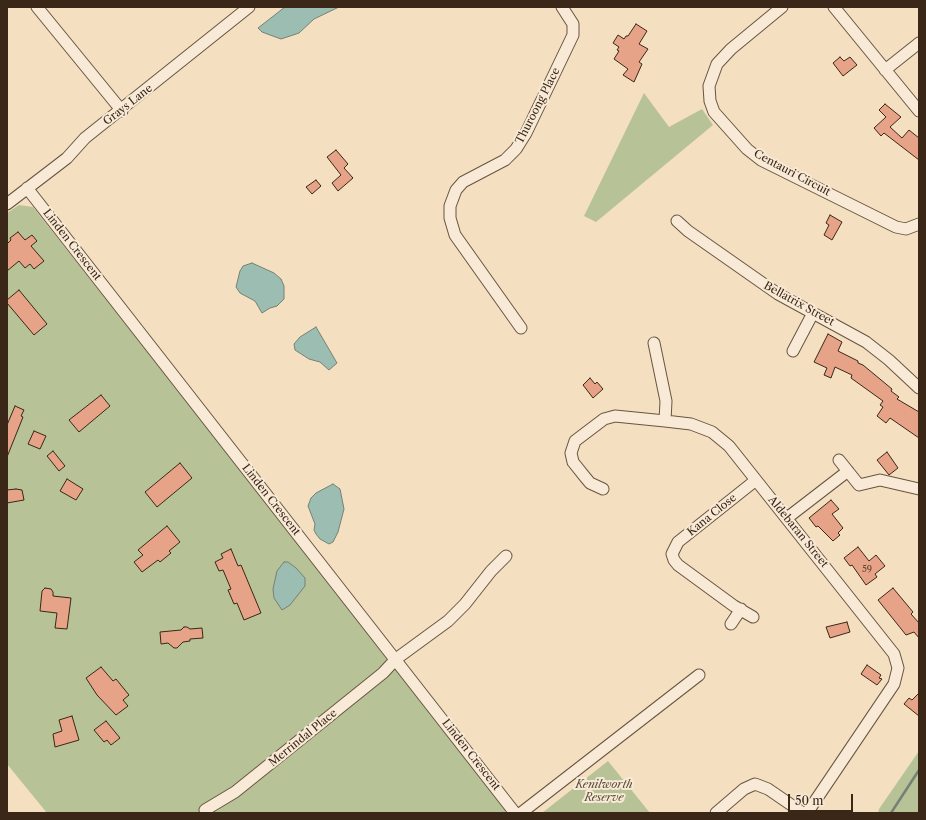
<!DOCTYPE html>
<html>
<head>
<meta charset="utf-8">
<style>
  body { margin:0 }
  #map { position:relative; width:926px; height:820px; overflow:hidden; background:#f4dfc0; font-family:"Libre Caslon Text",serif }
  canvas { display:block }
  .frame { position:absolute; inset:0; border:8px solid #3a2717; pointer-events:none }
  .scale { position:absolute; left:788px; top:794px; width:65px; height:18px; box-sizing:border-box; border:2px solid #3a2717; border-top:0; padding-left:5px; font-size:12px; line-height:14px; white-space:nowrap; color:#3a2717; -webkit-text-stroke:3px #f8ead6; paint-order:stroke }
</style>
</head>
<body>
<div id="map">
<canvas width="926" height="820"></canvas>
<div class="frame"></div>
<div class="scale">50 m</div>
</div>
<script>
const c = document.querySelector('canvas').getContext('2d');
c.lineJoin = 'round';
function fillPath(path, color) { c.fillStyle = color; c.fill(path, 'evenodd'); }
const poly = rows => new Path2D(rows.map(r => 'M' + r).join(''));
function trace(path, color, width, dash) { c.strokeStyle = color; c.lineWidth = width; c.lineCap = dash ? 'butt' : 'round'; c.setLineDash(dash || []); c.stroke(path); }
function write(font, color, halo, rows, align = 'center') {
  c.font = font + ' "Libre Caslon Text",serif'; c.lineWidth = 4; c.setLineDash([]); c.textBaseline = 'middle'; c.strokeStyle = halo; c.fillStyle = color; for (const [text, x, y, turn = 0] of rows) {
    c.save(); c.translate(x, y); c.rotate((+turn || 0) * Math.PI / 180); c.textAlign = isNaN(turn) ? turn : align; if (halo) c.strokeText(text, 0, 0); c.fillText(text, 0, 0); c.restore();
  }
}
const green = poly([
  [644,93,669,127,702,109,713,125,596,222,584,216],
  [19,205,33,207,502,801,506,811,504,813,47,813,7,764,7,213],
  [919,751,919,813,878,813,879,809],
  [608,761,650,813,542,813]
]);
const water = poly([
  [285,7,339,7,314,19,299,33,281,39,262,32,258,28,285,7],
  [252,263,274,273,281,279,284,286,284,299,277,306,270,308,262,313,255,301,240,293,236,287,240,271,243,266,252,263],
  [316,327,337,363,329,370,320,362,309,359,295,350,294,344,300,337,316,327],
  [333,484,340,489,344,509,338,532,333,542,329,544,320,539,316,534,314,530,315,524,308,506,311,498,316,493,333,484],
  [284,562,288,562,296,568,305,578,305,586,290,605,282,610,274,598,273,589,277,571,284,562]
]);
const stream = poly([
  [891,813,919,770]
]);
const building = poly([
  [636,24,647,31,639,44,648,49,639,62,642,64,634,82,623,75,628,69,614,59,619,51,617,50,619,47,613,43,618,35,624,39,626,36,628,36,636,24],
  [840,57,844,61,850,57,857,65,843,76,833,63,840,57],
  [885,104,901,117,890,127,902,138,909,130,919,138,919,160,884,133,881,136,874,128,886,117,879,110,885,104],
  [336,150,348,164,344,168,353,178,338,191,332,183,341,175,327,157,336,150],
  [316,180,321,186,312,194,306,187,316,180],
  [830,215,842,222,832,240,824,235,829,225,826,223,830,215],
  [18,232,25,240,32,235,37,241,31,246,44,261,34,269,30,264,25,268,19,261,7,271,7,244,11,240,10,238,18,232],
  [19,290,47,324,34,335,7,303,7,300,19,290],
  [828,334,842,342,838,351,858,361,858,363,863,365,892,389,891,391,899,397,897,399,919,412,919,438,890,418,886,423,877,416,883,407,880,405,883,401,851,378,852,375,835,367,831,378,824,375,827,368,814,362,828,334],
  [590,378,595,384,597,382,603,389,593,398,583,385,590,378],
  [101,395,110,406,79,432,69,420,101,395],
  [15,406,24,410,21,416,23,417,7,457,7,425,15,406],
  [34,431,46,436,40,449,28,444,34,431],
  [53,451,65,466,59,471,47,456,53,451],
  [887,452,898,468,889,475,877,460,887,452],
  [180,463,192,478,157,507,145,492,180,463],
  [67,479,83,489,76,500,60,491,67,479],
  [16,489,22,490,24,500,7,503,7,490,16,489],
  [831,500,839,509,832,514,843,528,838,533,840,535,833,541,818,526,816,527,809,518,831,500],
  [167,526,180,542,169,551,171,553,160,562,158,560,142,572,134,562,143,555,138,550,167,526],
  [858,547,869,561,876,555,885,566,875,574,877,577,866,585,852,565,850,566,844,558,858,547],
  [231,549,238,566,241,565,261,613,244,620,237,603,234,604,228,590,231,589,223,570,219,571,215,562,223,558,221,554,231,549],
  [45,588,51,589,53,592,53,596,71,598,67,629,55,628,57,613,40,611,42,591,45,588],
  [893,588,913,612,911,614,919,623,919,638,914,632,906,635,878,600,893,588],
  [847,622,850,632,830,638,826,627,847,622],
  [184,627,187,627,190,629,202,628,203,638,190,639,190,641,183,642,177,648,174,648,168,643,161,644,160,632,181,630,184,627],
  [867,665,881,675,879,678,882,679,877,685,861,674,867,665],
  [101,667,113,681,116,679,129,695,123,700,128,706,116,715,97,695,86,678,101,667],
  [919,693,919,716,904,704,909,698,912,700,919,693],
  [72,716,79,740,55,747,53,734,62,731,59,720,72,716],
  [106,721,120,738,111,745,107,740,104,742,94,730,106,721]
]);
const minor = poly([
  [37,7,122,111],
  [782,7,731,49,717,64,709,86,710,101,714,112,747,149,761,160,896,227,906,229,919,224],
  [834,7,919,111],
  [885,70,919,43],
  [27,188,515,813],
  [7,204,67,158,85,138,249,7],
  [677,221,688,231,778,294,866,342,889,360,919,388],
  [521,328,455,235,450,218,450,206,456,190,463,182,505,160,516,149,526,133,573,35,573,24,562,7],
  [654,343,666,401,665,421],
  [793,351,813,313],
  [839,460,859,485,880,480,919,489],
  [603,489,590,483,585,477,573,462,571,453,575,441,604,419,615,416,665,421,691,424,712,432,729,446,894,654,898,668,894,684,807,813],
  [787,518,848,471],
  [753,617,734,606,678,565,674,560,672,554,678,542,756,480],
  [731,624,741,609],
  [205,810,235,792,383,673,396,659,448,621,465,604,491,571,506,556],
  [521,813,699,675],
  [716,813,744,789,755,784,768,789,803,813]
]);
const numberNames = [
  ["59",867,569]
];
const streetNames = [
  ["Grays Lane",128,105,-38],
  ["Thuroong Place",538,106,-63],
  ["Centauri Circuit",792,173,28],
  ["Linden Crescent",72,245,52],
  ["Bellatrix Street",799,304,29],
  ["Linden Crescent",271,500,52],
  ["Kana Close",712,515,-39],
  ["Aldebaran Street",798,532,51],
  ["Merrindal Place",303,738,-39],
  ["Linden Crescent",471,755,52]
];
const parkNames = [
  ["Kenilworth",604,785],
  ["Reserve",604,798]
];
fillPath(green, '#b7c396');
fillPath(water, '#9cbdb2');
trace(water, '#758174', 1);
trace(stream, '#758174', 2.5);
fillPath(building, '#e6a387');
trace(building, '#3a2717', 1);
trace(minor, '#685541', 13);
trace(minor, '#f8ead6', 11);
write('9px', '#654633', null, numberNames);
write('11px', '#3a2717', '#f8ead6', streetNames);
write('italic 11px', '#594e37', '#f8ead6', parkNames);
</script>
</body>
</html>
